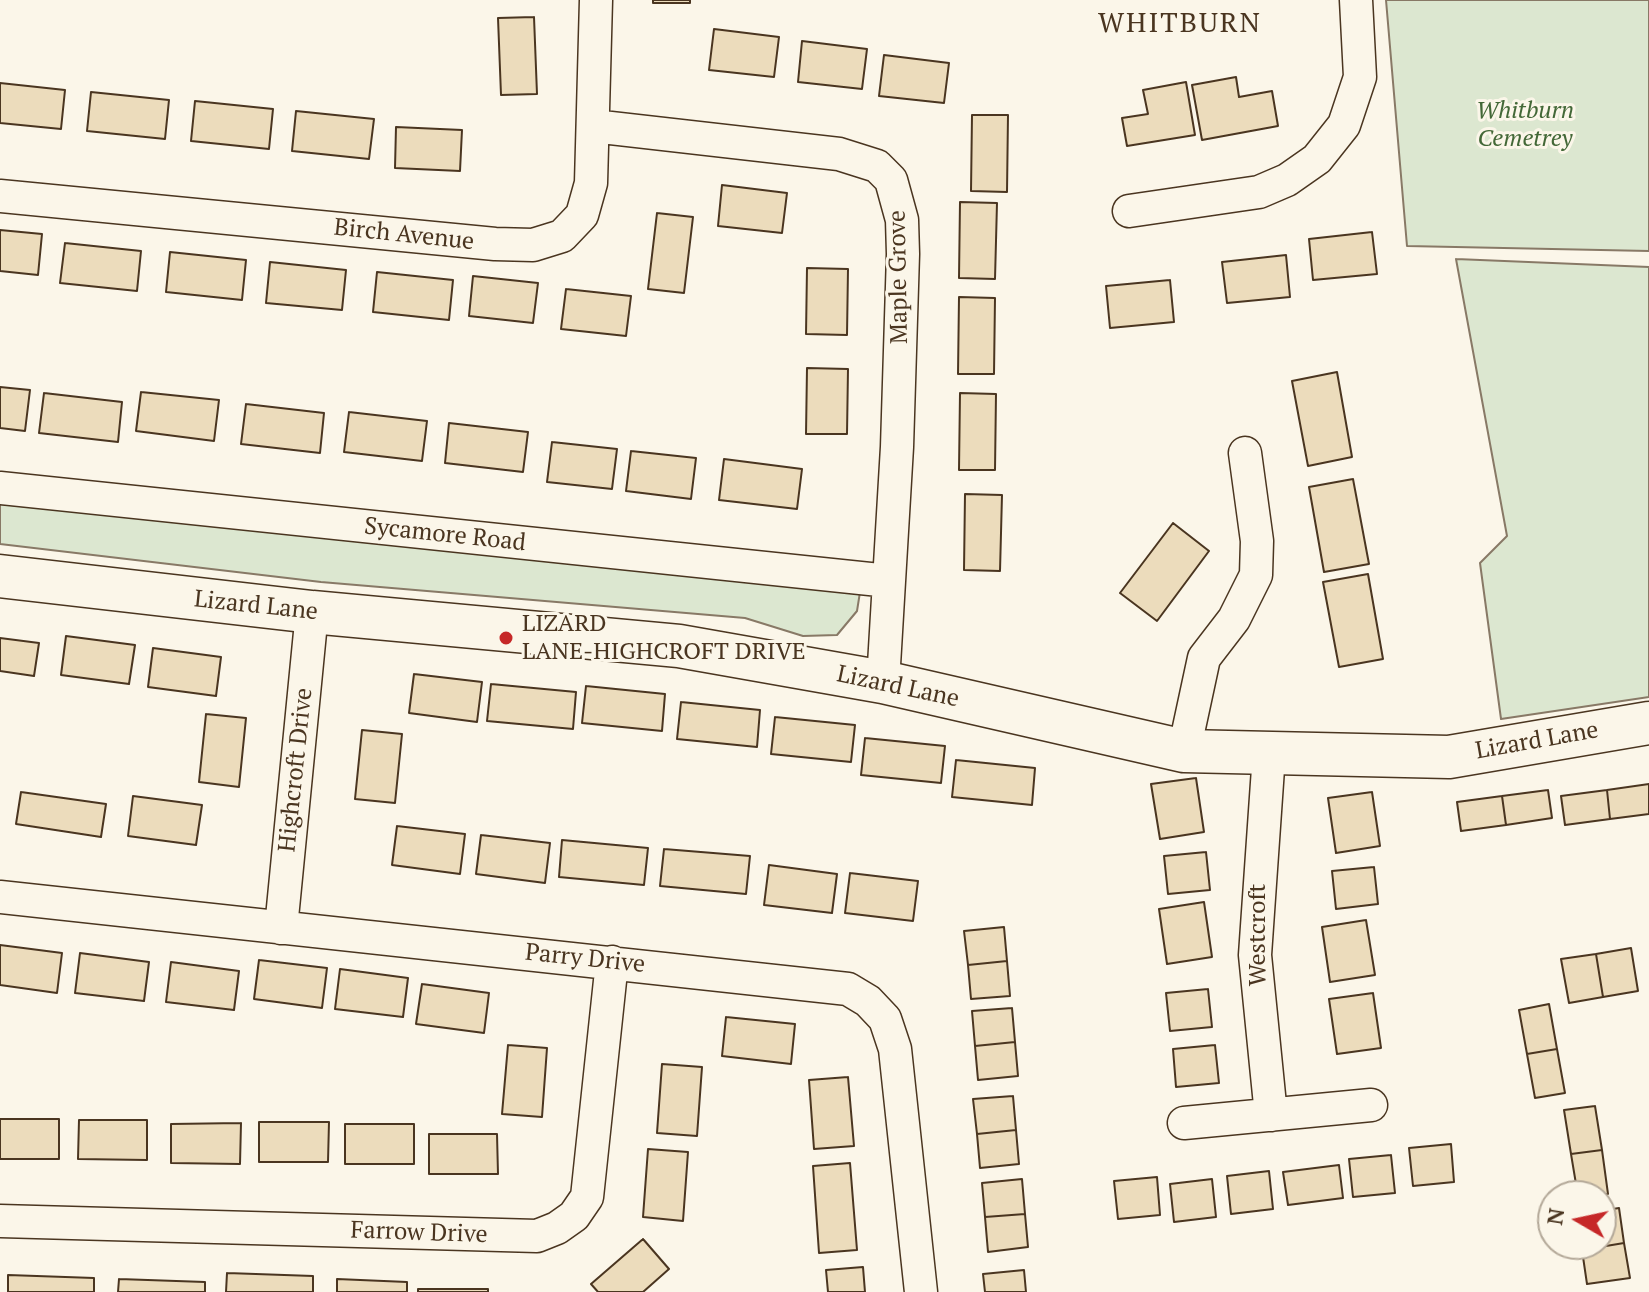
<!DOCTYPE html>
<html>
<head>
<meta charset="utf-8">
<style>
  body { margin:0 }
  #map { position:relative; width:1649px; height:1292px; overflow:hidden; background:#fbf6e9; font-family:"PT Serif",serif }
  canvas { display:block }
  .north { position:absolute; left:1537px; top:1180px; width:80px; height:80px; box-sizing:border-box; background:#fbf6e9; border:2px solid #b4a999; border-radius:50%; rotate:279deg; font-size:22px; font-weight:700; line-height:32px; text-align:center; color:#4a3520 }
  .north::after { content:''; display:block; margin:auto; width:28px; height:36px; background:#c62828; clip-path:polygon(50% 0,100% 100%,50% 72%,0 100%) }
</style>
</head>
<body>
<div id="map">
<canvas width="1649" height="1292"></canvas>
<div class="north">N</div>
</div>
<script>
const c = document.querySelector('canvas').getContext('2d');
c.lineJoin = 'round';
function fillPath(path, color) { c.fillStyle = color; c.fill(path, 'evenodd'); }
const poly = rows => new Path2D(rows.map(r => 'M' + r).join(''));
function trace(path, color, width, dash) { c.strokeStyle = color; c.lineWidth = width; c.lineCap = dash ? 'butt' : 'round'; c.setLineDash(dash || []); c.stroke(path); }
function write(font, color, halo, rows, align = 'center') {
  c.font = font + ' "PT Serif",serif'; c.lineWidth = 6; c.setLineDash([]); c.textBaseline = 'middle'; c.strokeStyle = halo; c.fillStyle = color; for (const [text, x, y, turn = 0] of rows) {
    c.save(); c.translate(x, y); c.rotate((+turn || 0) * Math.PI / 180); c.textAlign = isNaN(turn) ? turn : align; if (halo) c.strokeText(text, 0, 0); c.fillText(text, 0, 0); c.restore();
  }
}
const green = poly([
  [1386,0,1649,0,1649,251,1407,246,1386,0],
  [1456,259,1649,267,1649,697,1501,719,1480,563,1507,536,1456,259],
  [0,504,847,587,860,592,857,611,837,635,803,636,745,618,321,582,0,544,0,504]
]);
const building = poly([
  [653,0,690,0,690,3,653,3,653,0],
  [534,17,537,94,501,95,498,18,534,17],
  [714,29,779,37,774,77,709,70,714,29],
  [802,41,867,49,862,89,798,82,802,41],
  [884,55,949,63,944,103,879,96,884,55],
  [1236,77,1239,97,1272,91,1278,126,1202,140,1192,85,1236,77],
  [1186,82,1195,135,1127,146,1122,118,1148,114,1143,90,1186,82],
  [0,83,65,90,61,129,0,123,0,83],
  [91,92,169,100,165,139,87,131,91,92],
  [195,101,273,109,269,149,191,141,195,101],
  [296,111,374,119,369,159,292,151,296,111],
  [972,115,1008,115,1007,192,971,191,972,115],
  [396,127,462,130,460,171,395,168,396,127],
  [722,185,787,193,782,233,718,226,722,185],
  [960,202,997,203,995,279,959,278,960,202],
  [657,213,693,217,684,293,648,289,657,213],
  [0,230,42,234,38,275,0,271,0,230],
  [1372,232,1377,274,1313,280,1309,239,1372,232],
  [65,243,141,251,137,291,60,283,65,243],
  [170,252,246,260,242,300,166,292,170,252],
  [1286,255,1290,297,1227,303,1222,262,1286,255],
  [270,262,346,270,342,310,266,303,270,262],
  [807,268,848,269,847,335,806,334,807,268],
  [377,272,453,280,449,320,373,312,377,272],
  [473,276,538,283,533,323,469,316,473,276],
  [1170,280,1174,322,1110,328,1106,286,1170,280],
  [566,289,631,296,626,336,561,329,566,289],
  [959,297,995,298,994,374,958,374,959,297],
  [807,368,848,369,847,434,806,434,807,368],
  [1337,372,1352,457,1308,466,1292,381,1337,372],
  [0,387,30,390,25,431,0,428,0,387],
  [141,392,219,400,214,441,136,431,141,392],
  [44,393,122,402,118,442,39,433,44,393],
  [960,393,996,394,995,470,959,470,960,393],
  [246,404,324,413,320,453,241,444,246,404],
  [349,412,427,421,422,461,344,452,349,412],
  [449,423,528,432,523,472,445,463,449,423],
  [552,442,617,449,612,489,547,482,552,442],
  [631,451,696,458,691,499,626,491,631,451],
  [724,459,802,469,797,509,719,500,724,459],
  [1353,479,1369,564,1324,572,1309,487,1353,479],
  [965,494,1002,495,1000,571,964,570,965,494],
  [1173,523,1209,551,1157,621,1120,593,1173,523],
  [1368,574,1383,659,1339,667,1323,582,1368,574],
  [66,636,135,645,129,684,61,675,66,636],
  [0,638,39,643,34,676,0,671,0,638],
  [153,648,221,657,216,696,148,687,153,648],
  [414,674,482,682,477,722,409,713,414,674],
  [491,684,576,692,573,729,487,721,491,684],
  [586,686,665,694,662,731,582,723,586,686],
  [681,702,760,710,757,747,677,739,681,702],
  [206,714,246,718,239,787,199,782,206,714],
  [775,717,855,725,851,762,771,754,775,717],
  [362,730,402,734,395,803,355,799,362,730],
  [865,738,945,746,941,783,861,775,865,738],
  [956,760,1035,768,1032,805,952,797,956,760],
  [1196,778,1204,832,1160,839,1151,784,1196,778],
  [1649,784,1649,814,1610,819,1607,790,1649,784],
  [1548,790,1552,818,1506,825,1502,796,1548,790],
  [1607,790,1610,819,1565,825,1561,796,1607,790],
  [21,792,106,804,101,837,16,824,21,792],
  [1372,792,1380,846,1336,853,1328,798,1372,792],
  [133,796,202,805,196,845,128,836,133,796],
  [1502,796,1506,825,1461,831,1457,802,1502,796],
  [397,826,465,834,460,874,392,865,397,826],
  [481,835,550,843,545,883,476,874,481,835],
  [562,840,648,848,644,885,559,877,562,840],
  [664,849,750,856,746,894,660,886,664,849],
  [1206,852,1210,890,1168,894,1164,856,1206,852],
  [769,865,837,874,832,913,764,905,769,865],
  [1374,867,1378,904,1336,909,1332,871,1374,867],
  [850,873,918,881,913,921,845,913,850,873],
  [1204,902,1212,957,1167,964,1159,909,1204,902],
  [1366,920,1375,975,1330,982,1322,927,1366,920],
  [1004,927,1007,961,968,965,964,931,1004,927],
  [0,945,62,953,57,993,0,985,0,945],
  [1631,948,1638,991,1603,997,1596,954,1631,948],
  [80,953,149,962,144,1001,75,993,80,953],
  [1596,954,1603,997,1569,1003,1561,959,1596,954],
  [259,960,327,968,322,1008,254,999,259,960],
  [1007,961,1010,996,971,999,968,965,1007,961],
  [171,962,239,971,234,1010,166,1002,171,962],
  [340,969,408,978,403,1017,335,1009,340,969],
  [422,984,489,993,484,1033,416,1024,422,984],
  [1208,989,1212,1027,1170,1031,1166,993,1208,989],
  [1373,993,1381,1048,1337,1054,1329,999,1373,993],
  [1549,1004,1557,1049,1527,1054,1519,1010,1549,1004],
  [1012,1008,1015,1042,975,1046,972,1011,1012,1008],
  [726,1017,795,1024,791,1064,722,1056,726,1017],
  [1015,1042,1018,1076,978,1080,975,1046,1015,1042],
  [508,1045,547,1048,542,1117,502,1114,508,1045],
  [1215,1045,1219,1083,1176,1087,1173,1049,1215,1045],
  [1557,1049,1565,1093,1535,1098,1527,1054,1557,1049],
  [662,1064,702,1067,697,1136,657,1133,662,1064],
  [848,1077,854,1146,814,1149,809,1080,848,1077],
  [1013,1096,1016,1130,977,1134,973,1099,1013,1096],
  [1595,1106,1602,1150,1571,1154,1564,1110,1595,1106],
  [0,1119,59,1119,59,1159,0,1159,0,1119],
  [79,1120,147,1120,147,1160,78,1159,79,1120],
  [259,1122,329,1122,328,1162,259,1162,259,1122],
  [241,1123,240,1164,171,1163,171,1124,241,1123],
  [345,1124,414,1124,414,1164,345,1164,345,1124],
  [1016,1130,1019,1164,980,1168,977,1134,1016,1130],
  [429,1134,497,1134,498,1174,429,1174,429,1134],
  [1451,1144,1454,1182,1413,1186,1409,1148,1451,1144],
  [648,1149,688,1152,683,1221,643,1217,648,1149],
  [1602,1150,1608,1194,1578,1196,1571,1154,1602,1150],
  [1391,1155,1395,1193,1353,1197,1349,1159,1391,1155],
  [850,1163,857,1250,819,1253,813,1166,850,1163],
  [1339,1165,1343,1198,1288,1205,1283,1172,1339,1165],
  [1269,1171,1273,1209,1231,1214,1227,1176,1269,1171],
  [1157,1177,1160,1215,1118,1219,1114,1181,1157,1177],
  [1022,1179,1025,1214,985,1217,982,1183,1022,1179],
  [1212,1179,1216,1217,1174,1222,1170,1184,1212,1179],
  [1619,1208,1624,1243,1582,1250,1581,1244,1601,1244,1601,1211,1619,1208],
  [1025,1214,1028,1247,988,1252,985,1217,1025,1214],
  [643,1239,669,1269,643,1292,598,1292,591,1284,643,1239],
  [1624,1243,1630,1278,1587,1284,1582,1250,1624,1243],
  [863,1267,865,1292,828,1292,826,1270,863,1267],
  [1024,1270,1026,1292,985,1292,983,1274,1024,1270],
  [227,1273,313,1276,313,1292,226,1292,227,1273],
  [8,1275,94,1278,94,1292,8,1292,8,1275],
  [119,1279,205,1282,205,1292,118,1292,119,1279],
  [337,1279,407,1282,407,1292,337,1292,337,1279],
  [418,1289,488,1289,488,1292,418,1292,418,1289]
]);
const minor = poly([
  [593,126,839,154,877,166,891,180,902,220,903,254,897,447,883,682],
  [0,196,495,244,533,245,562,236,582,215,591,183,596,0],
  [1129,211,1259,192,1287,180,1317,159,1344,125,1360,77,1356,0],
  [0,488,889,581],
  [1184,751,1204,658,1234,619,1256,575,1257,541,1245,453],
  [1269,754,1255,955,1271,1115],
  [0,897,848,989,868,1001,885,1019,895,1049,921,1292],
  [281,928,312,612],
  [1184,1123,1371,1105],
  [0,1221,537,1236,557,1228,574,1216,587,1197,612,962]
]);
const tertiary = poly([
  [0,576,312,612,679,646,883,682,1184,751,1449,757,1649,723]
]);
const markers = [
  [506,638,8,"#c62828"]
];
const parkNames = [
  ["Whitburn",1525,111],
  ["Cemetrey",1525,139]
];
const streetNames = [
  ["Birch Avenue",404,235,6],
  ["Maple Grove",899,277,-91],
  ["Sycamore Road",445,535,6],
  ["Lizard Lane",256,606,6],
  ["Lizard Lane",898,687,12],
  ["Lizard Lane",1537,741,-10],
  ["Highcroft Drive",296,770,-84],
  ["Westcroft",1258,935,-90],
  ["Parry Drive",585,959,6],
  ["Farrow Drive",419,1233,2]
];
const poiNames = [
  ["LIZARD",522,624],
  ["LANE-HIGHCROFT DRIVE",522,652]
];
const quarterNames = [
  ["WHITBURN",1180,24]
];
fillPath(green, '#dce7d0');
trace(green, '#887966', 2);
fillPath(building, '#ecdcbc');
trace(building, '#4a3520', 2);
trace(minor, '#4a3520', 35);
trace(tertiary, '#4a3520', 45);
trace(minor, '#fbf6e9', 32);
trace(tertiary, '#fbf6e9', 42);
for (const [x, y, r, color] of markers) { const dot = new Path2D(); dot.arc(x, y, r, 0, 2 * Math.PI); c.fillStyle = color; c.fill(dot); trace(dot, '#fbf6e9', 3); }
write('italic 24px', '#436837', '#fbf6e9', parkNames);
write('24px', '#4a3520', '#fbf6e9', streetNames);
write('24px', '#4a3520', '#fbf6e9', poiNames, 'left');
c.letterSpacing = '2px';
write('28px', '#4a3520', '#fbf6e9', quarterNames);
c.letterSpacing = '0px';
</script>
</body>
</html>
